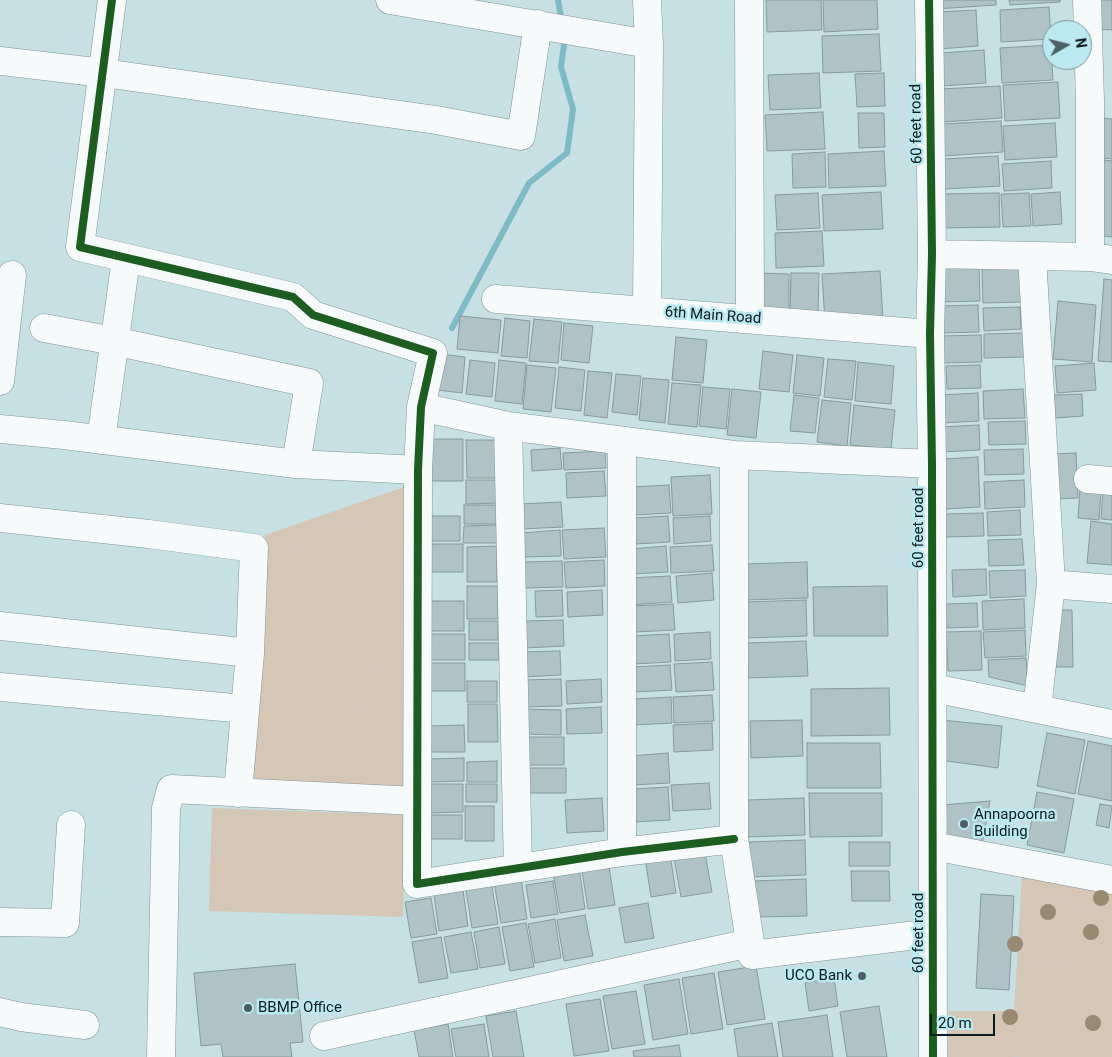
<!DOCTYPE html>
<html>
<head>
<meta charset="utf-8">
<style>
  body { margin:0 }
  #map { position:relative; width:1112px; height:1057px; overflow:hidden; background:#c7e0e3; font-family:Roboto,sans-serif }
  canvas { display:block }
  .north { position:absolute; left:1042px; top:20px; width:50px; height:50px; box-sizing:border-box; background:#bae9f0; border:1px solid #74979c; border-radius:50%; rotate:82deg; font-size:14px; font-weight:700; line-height:20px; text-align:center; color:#0a1c1e }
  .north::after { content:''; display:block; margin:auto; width:18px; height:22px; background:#4c6163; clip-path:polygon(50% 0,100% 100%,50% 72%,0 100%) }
  .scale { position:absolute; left:930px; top:1014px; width:65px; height:22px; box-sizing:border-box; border:2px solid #0a1c1e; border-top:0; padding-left:6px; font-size:15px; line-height:18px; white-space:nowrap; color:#0a1c1e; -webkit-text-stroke:4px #bae9f0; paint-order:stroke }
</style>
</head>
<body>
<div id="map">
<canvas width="1112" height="1057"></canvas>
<div class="north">N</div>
<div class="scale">20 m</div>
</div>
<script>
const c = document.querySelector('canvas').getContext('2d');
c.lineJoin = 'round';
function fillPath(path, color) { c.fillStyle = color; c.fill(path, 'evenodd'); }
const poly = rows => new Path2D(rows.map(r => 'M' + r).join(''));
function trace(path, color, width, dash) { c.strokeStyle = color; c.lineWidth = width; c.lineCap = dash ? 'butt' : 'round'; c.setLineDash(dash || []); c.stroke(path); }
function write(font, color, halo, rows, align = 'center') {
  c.font = font + ' Roboto,sans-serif'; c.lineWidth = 5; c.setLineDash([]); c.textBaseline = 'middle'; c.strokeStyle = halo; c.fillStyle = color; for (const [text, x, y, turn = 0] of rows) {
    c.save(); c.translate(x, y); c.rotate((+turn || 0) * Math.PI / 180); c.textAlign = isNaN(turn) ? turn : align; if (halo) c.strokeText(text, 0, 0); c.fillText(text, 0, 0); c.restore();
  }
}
const green = poly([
  [413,484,413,787,252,781,265,535],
  [212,808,406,815,403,917,209,911],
  [1022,875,1112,892,1112,1057,948,1057,949,1011,1014,1011]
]);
const stream = poly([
  [558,0,562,22],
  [452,328,529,183,567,153,573,109,561,67,565,37]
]);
const building = poly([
  [766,0,821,0,822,30,767,32,766,0],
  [823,0,877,0,878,29,824,32,823,0],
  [935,0,996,0,996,5,936,9,935,0],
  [1009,0,1060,0,1060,2,1010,5,1009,0],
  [1098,0,1112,0,1112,30,1096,29,1098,0],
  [1049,7,1051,39,1001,42,1000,10,1049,7],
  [976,10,978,46,939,49,938,12,976,10],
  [879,34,881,71,823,73,822,36,879,34],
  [1051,45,1053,80,1002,83,1000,48,1051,45],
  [984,50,986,83,942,86,940,53,984,50],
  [819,73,821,108,770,110,768,75,819,73],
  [884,73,885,106,857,107,855,74,884,73],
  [1058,82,1060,118,1005,121,1003,85,1058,82],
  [1000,86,1002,118,942,122,940,89,1000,86],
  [823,112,825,149,767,151,765,115,823,112],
  [858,113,884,113,885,147,859,148,858,113],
  [1102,118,1112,119,1112,159,1097,157,1102,118],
  [1001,121,1003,152,943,156,941,124,1001,121],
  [1055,123,1057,157,1005,160,1003,126,1055,123],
  [884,151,886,186,829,188,828,154,884,151],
  [825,152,826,187,793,188,792,154,825,152],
  [998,156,1000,186,945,189,943,159,998,156],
  [1104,160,1112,161,1112,237,1096,235,1104,160],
  [1051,161,1052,188,1004,191,1002,164,1051,161],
  [881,192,883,229,824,231,822,195,881,192],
  [1060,192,1062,224,1033,226,1031,194,1060,192],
  [818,193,820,228,777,230,775,195,818,193],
  [999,193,1000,227,941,228,941,194,999,193],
  [1029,193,1031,226,1003,227,1001,194,1029,193],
  [822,231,824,266,776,268,775,233,822,231],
  [979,267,980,301,942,302,941,268,979,267],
  [1020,267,1021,302,983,303,982,268,1020,267],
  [880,271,883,319,825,322,822,274,880,271],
  [757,273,789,274,789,315,756,315,757,273],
  [791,273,819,273,818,316,790,316,791,273],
  [1104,279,1112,280,1112,362,1098,361,1104,279],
  [1058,301,1096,305,1092,362,1053,359,1058,301],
  [978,305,979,332,940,333,939,306,978,305],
  [1020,307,1021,329,984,331,983,308,1020,307],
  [460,316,501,320,498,353,457,349,460,316],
  [505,318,530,321,527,358,501,356,505,318],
  [534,319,562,322,558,363,529,361,534,319],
  [564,323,593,326,589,363,561,360,564,323],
  [1023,333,1024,357,984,358,984,334,1023,333],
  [981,335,982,362,942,363,941,336,981,335],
  [676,337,707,340,703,383,672,380,676,337],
  [763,351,793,355,789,392,759,389,763,351],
  [440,354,465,357,462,393,437,390,440,354],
  [797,355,824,358,820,396,793,393,797,355],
  [828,359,856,361,852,400,824,397,828,359],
  [470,360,495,363,492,397,466,394,470,360],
  [499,360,526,363,522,404,495,401,499,360],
  [858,362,894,366,891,404,855,401,858,362],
  [1094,363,1096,390,1057,393,1055,366,1094,363],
  [527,365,556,368,551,412,523,409,527,365],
  [980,365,981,388,947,389,946,366,980,365],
  [559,367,585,370,581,411,555,408,559,367],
  [588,371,612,373,607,418,584,415,588,371],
  [616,374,641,376,637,415,612,412,616,374],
  [643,378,669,380,665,423,639,420,643,378],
  [672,383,701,385,697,427,668,424,672,383],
  [703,387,730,389,726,429,699,426,703,387],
  [732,389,761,392,756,438,727,435,732,389],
  [1023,389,1025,418,984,419,983,391,1023,389],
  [978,393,979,421,942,423,940,395,978,393],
  [1082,394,1083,416,1055,418,1054,395,1082,394],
  [794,395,819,398,815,433,790,431,794,395],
  [822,400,851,403,847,446,817,442,822,400],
  [854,405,895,410,891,449,850,445,854,405],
  [1025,421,1026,444,989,445,988,422,1025,421],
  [979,425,980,450,941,452,940,427,979,425],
  [427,439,463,439,463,481,427,481,427,439],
  [466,440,500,440,500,478,467,478,466,440],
  [560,448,562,469,532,471,531,450,560,448],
  [1023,449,1024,474,985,475,984,450,1023,449],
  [605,451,606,468,564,470,563,453,605,451],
  [1076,453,1078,498,1055,499,1054,454,1076,453],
  [978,457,980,507,945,509,943,459,978,457],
  [604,471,606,496,567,498,566,473,604,471],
  [710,475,712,514,673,516,671,477,710,475],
  [466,480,500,480,500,503,466,504,466,480],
  [1024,480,1025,507,985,509,984,482,1024,480],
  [669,485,671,513,634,515,632,487,669,485],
  [1080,489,1101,491,1099,520,1078,518,1080,489],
  [1103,489,1112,490,1112,520,1101,519,1103,489],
  [561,502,563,527,521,529,520,504,561,502],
  [464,505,497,505,497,524,464,524,464,505],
  [1020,510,1021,535,988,536,987,512,1020,510],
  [983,513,984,536,946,537,945,514,983,513],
  [426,516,460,516,460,541,426,541,426,516],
  [668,516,670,542,636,544,634,518,668,516],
  [710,516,711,541,674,544,673,518,710,516],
  [1091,521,1112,524,1112,565,1087,563,1091,521],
  [497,525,497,543,463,543,464,526,497,525],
  [604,528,606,557,564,559,562,530,604,528],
  [560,530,561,556,524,557,522,533,560,530],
  [1022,539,1024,565,989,566,988,540,1022,539],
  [427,544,463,544,463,572,427,572,427,544],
  [712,545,714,571,671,573,670,547,712,545],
  [497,546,497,582,467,582,467,547,497,546],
  [666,546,668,572,632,574,630,549,666,546],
  [604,560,605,586,566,588,564,562,604,560],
  [562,561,563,587,525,588,524,562,562,561],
  [807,562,808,598,746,600,745,564,807,562],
  [986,569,987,595,953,597,952,570,986,569],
  [1025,570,1026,596,990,598,989,571,1025,570],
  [712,573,714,600,678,603,676,576,712,573],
  [670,576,672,602,630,605,628,578,670,576],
  [467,586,498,586,498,619,467,619,467,586],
  [887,586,888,636,814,636,813,587,887,586],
  [562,590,563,616,536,617,535,591,562,590],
  [602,590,603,615,568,617,567,592,602,590],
  [1024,599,1025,628,983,630,982,601,1024,599],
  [806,600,807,636,747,638,746,602,806,600],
  [427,601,464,601,464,631,427,631,427,601],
  [977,603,978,627,947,628,946,604,977,603],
  [673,604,675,630,635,632,634,606,673,604],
  [1056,610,1072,610,1073,667,1056,667,1056,610],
  [563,620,564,646,525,648,524,621,563,620],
  [469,621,498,621,498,640,469,640,469,621],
  [1025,630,1026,656,985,658,983,632,1025,630],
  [981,631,982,670,948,671,946,632,981,631],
  [710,632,711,659,675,661,674,634,710,632],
  [431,634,465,634,465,660,431,660,431,634],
  [669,634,671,662,634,664,632,636,669,634],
  [806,641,808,676,748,678,747,643,806,641],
  [469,643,499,643,499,660,469,660,469,643],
  [560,651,561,675,522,677,521,652,560,651],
  [1026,658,1028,686,989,677,988,660,1026,658],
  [712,662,714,690,676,692,674,664,712,662],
  [429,663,465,663,465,691,429,691,429,663],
  [670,665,672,690,634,692,632,667,670,665],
  [561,679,562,706,523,707,523,680,561,679],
  [601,679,602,702,567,704,566,681,601,679],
  [467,681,497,681,497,702,467,702,467,681],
  [889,688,890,735,811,736,811,689,889,688],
  [712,695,714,721,674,723,673,697,712,695],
  [671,697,672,723,635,725,633,699,671,697],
  [468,704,497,704,498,742,468,742,468,704],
  [601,707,602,733,567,734,566,709,601,707],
  [524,709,561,710,561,735,524,734,524,709],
  [802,720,803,756,751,758,750,721,802,720],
  [941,720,1002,726,998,768,947,761,941,720],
  [712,723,713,750,674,752,673,725,712,723],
  [464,725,465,752,430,752,430,726,464,725],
  [1047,733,1085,740,1075,794,1037,786,1047,733],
  [528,737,564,737,564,765,528,765,528,737],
  [1088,741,1112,746,1112,801,1078,794,1088,741],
  [807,743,880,743,881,788,807,788,807,743],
  [668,753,670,783,632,785,630,756,668,753],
  [464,758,464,781,429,782,429,759,464,758],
  [497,761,497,782,467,782,467,762,497,761],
  [529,768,566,768,566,793,529,793,529,768],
  [709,783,711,809,673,811,671,785,709,783],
  [431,784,463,784,463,812,431,813,431,784],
  [466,784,497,784,497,802,466,802,466,784],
  [668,787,670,820,634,822,632,789,668,787],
  [1037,792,1074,799,1064,853,1027,845,1037,792],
  [809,793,882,793,882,836,810,837,809,793],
  [602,798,604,831,567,833,565,800,602,798],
  [804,798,805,835,747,837,747,800,804,798],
  [990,801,982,846,941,844,942,805,990,801],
  [1100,804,1112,806,1109,828,1096,825,1100,804],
  [465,806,494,806,494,841,465,841,465,806],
  [431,815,462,815,462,839,431,839,431,815],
  [805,840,806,875,749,877,748,842,805,840],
  [849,842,890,842,890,866,849,866,849,842],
  [705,853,712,892,681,897,674,858,705,853],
  [670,854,676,893,651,897,645,858,670,854],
  [609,867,615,905,588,909,582,871,609,867],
  [579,868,585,909,560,913,553,872,579,868],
  [851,871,889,871,890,901,852,901,851,871],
  [521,878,527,919,501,923,494,882,521,878],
  [806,879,807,916,754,917,754,881,806,879],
  [491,880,498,924,472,928,465,884,491,880],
  [553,881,558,914,531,918,526,885,553,881],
  [462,883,468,926,439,931,433,888,462,883],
  [981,894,1014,896,1009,990,976,988,981,894],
  [431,898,437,934,411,938,405,902,431,898],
  [648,903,654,938,625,943,619,908,648,903],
  [585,915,593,956,564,961,557,920,585,915],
  [555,919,561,958,535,963,528,924,555,919],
  [526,923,534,967,510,971,502,927,526,923],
  [499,927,505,964,480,968,474,932,499,927],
  [471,932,478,969,451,973,444,937,471,932],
  [441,937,448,978,419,983,412,942,441,937],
  [295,964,303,1042,290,1043,292,1057,223,1057,221,1044,201,1046,194,973,295,964],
  [756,966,765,1019,727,1025,718,972,756,966],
  [714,973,723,1029,691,1034,682,978,714,973],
  [834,978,838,1006,809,1011,805,983,834,978],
  [679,979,688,1034,653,1040,644,985,679,979],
  [636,991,645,1044,612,1049,603,996,636,991],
  [600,999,609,1051,574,1056,566,1004,600,999],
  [879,1006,887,1057,847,1057,840,1012,879,1006],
  [516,1011,524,1057,493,1057,486,1016,516,1011],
  [827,1015,833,1057,783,1057,778,1022,827,1015],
  [772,1023,778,1057,738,1057,734,1029,772,1023],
  [448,1024,453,1057,419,1057,414,1030,448,1024],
  [484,1024,489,1057,456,1057,451,1029,484,1024],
  [679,1045,681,1057,634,1057,633,1051,679,1045]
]);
const path = poly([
  [278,548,307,549,310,544,311,526,317,523,354,525,367,528,373,534,374,543,371,705,367,708,349,708,344,711,340,743,314,745,313,773],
  [371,667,394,667],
  [1019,962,1112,970],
  [1015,1057,1023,894,1112,912]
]);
const minor = poly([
  [112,0,80,247,293,297,313,315,433,353,421,407,418,470,417,884,622,852,734,839],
  [390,0,649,44],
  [749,0,750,319],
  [929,0,932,254,930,334,932,464,933,1057],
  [1087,0,1090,101,1090,257],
  [0,61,104,73,436,120,521,136,538,24],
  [932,254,1090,257,1112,260],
  [1032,256,1051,584,1037,709],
  [496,299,930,334],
  [647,311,649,44,647,0],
  [44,328,114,341,309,383,296,464],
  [0,381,12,275],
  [421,407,508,426,734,455,932,464],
  [508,426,518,868],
  [0,429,64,435,296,464,418,470],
  [101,440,126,259],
  [734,455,734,839,752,955,933,933],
  [1088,479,1112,481],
  [0,518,149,534,254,548,250,653,238,793],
  [1051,584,1112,589],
  [0,626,250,653],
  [0,687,245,709],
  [933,688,1112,724],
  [933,846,1112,880],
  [622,852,622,441],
  [0,922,65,923,71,825],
  [0,1012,21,1017,85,1025],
  [324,1036,750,943],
  [161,1057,166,808,171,789,417,801]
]);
const cycleway = poly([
  [112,0,80,247,293,297,313,315,433,353,421,407,418,470,417,884,622,852,734,839],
  [929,0,932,254,930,334,932,464,933,1057]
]);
const trees = [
  [1101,898],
  [1048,912],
  [1091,932],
  [1015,944],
  [1010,1017],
  [1093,1023]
];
const markers = [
  [964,824,5,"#4c6163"],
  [862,976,5,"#4c6163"],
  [248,1008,5,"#4c6163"]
];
const streetNames = [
  ["60 feet road",917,124,-91],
  ["6th Main Road",713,316,4],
  ["60 feet road",919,528,-90],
  ["60 feet road",919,933,-90]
];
const poiNames = [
  ["Annapoorna",974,815],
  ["Building",974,832],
  ["UCO Bank",852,976,"right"],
  ["BBMP Office",258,1008]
];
fillPath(green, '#d5c7b5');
trace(stream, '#7dbcc5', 6);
fillPath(building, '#afc3c6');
trace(building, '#869a9d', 1);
trace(minor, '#819497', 29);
trace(path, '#c6cdce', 3, [1, 4]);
trace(minor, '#f7fafb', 28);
trace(cycleway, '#1b5e20', 8);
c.fillStyle = '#988972';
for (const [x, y] of trees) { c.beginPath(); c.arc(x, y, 8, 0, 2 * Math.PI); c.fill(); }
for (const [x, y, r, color] of markers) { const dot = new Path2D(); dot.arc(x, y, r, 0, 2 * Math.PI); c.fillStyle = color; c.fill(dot); trace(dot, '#bae9f0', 2); }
write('15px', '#0a1c1e', '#bae9f0', streetNames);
write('15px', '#0a1c1e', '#bae9f0', poiNames, 'left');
</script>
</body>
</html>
